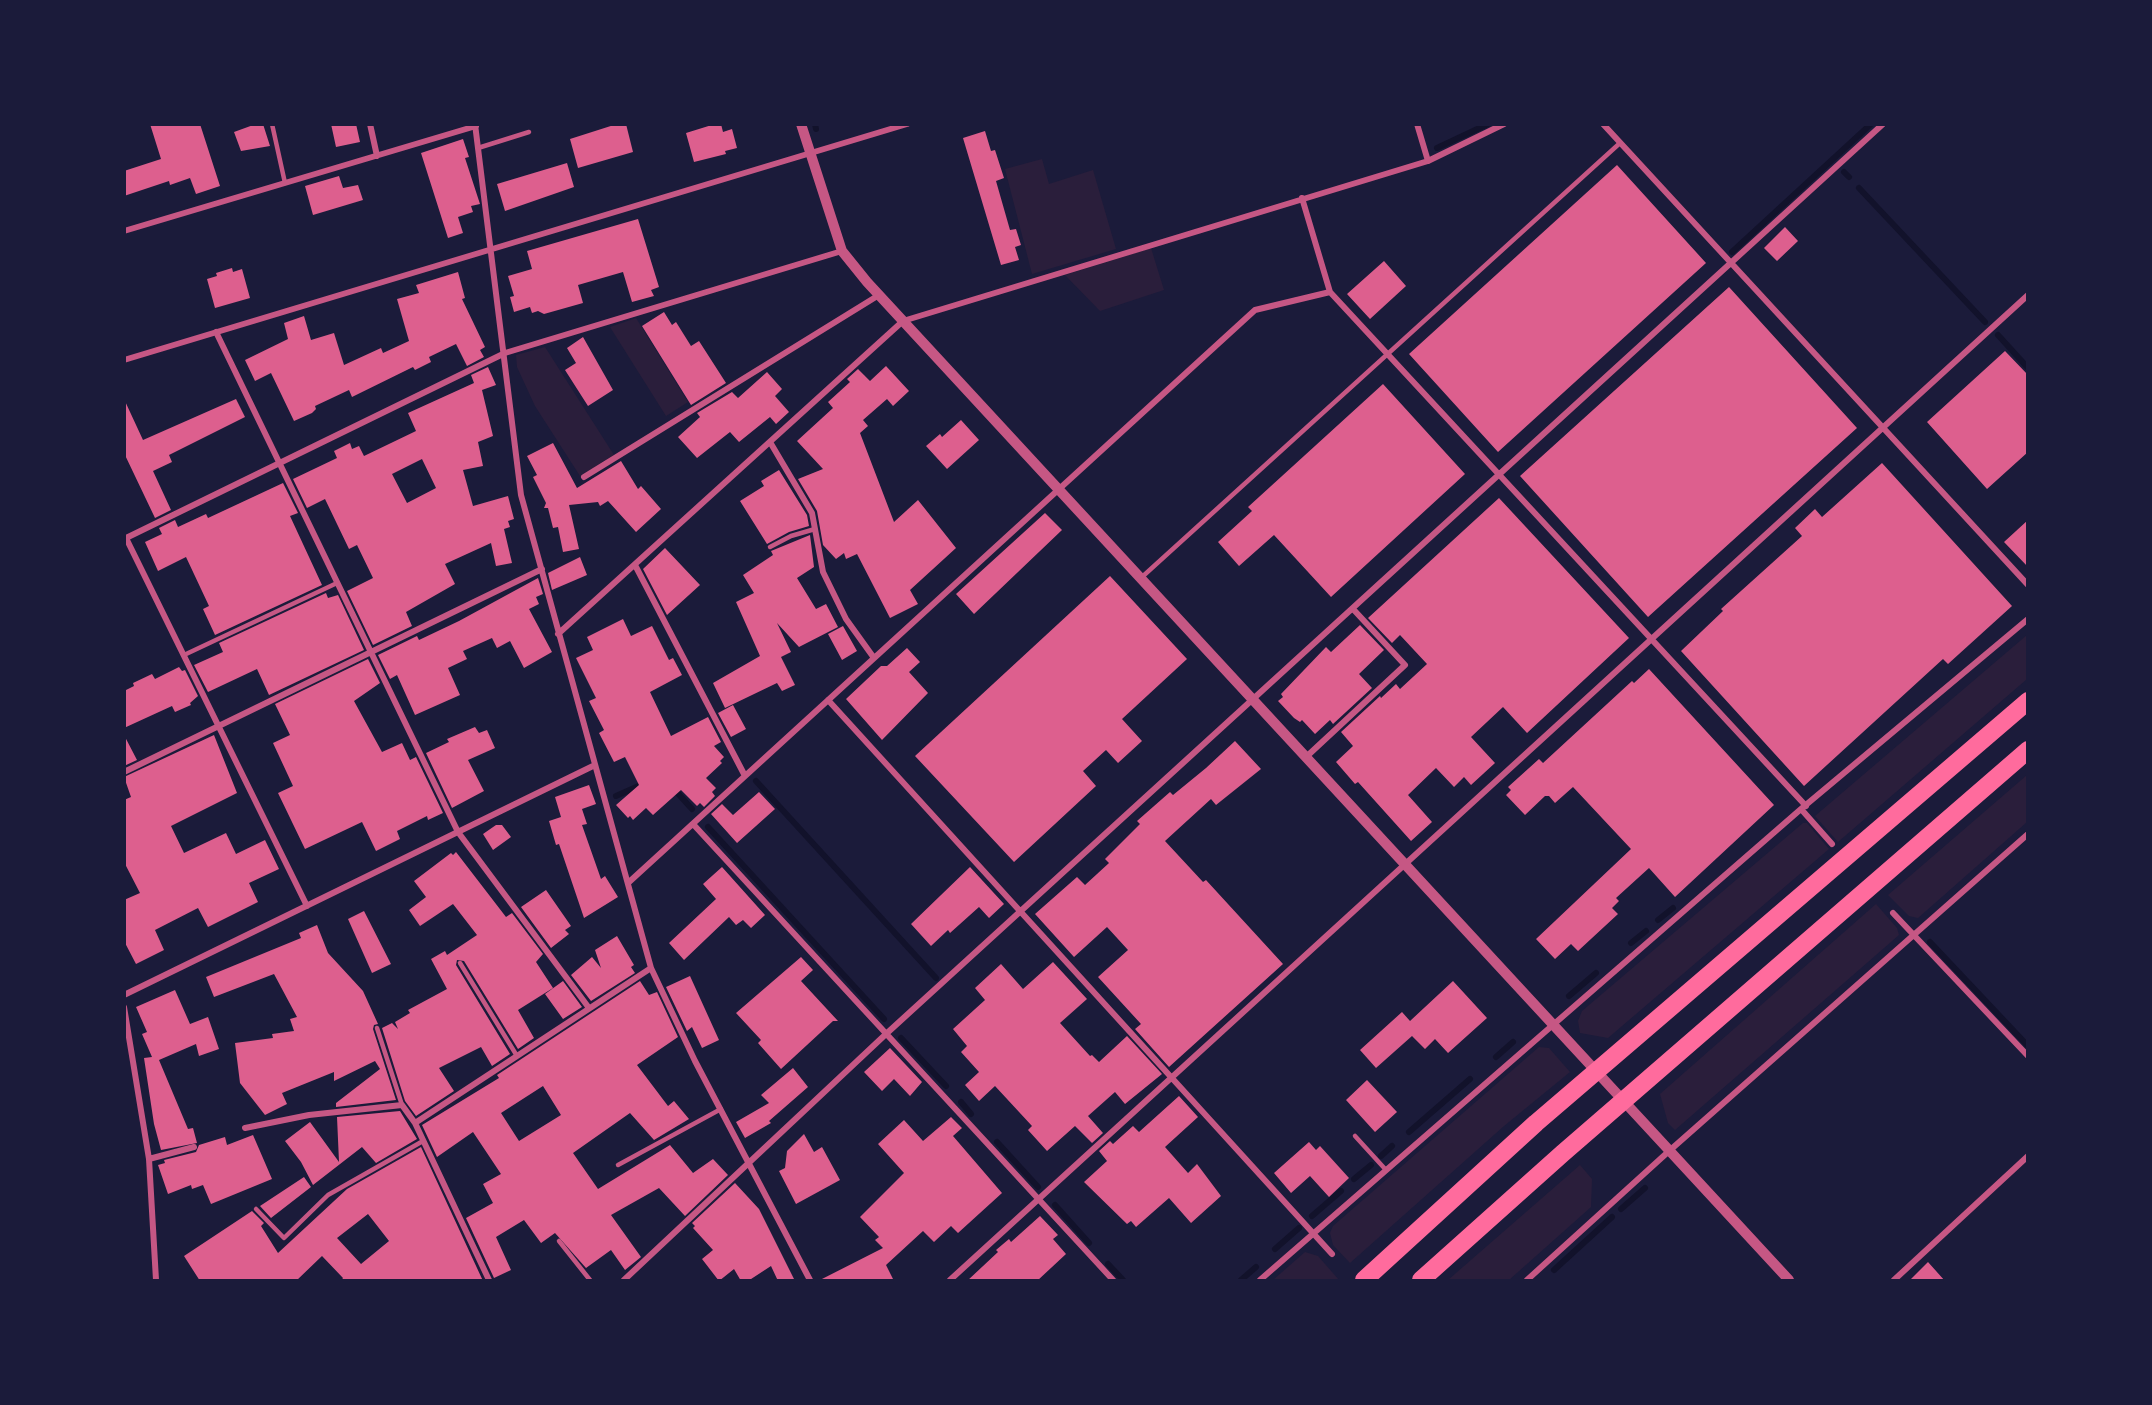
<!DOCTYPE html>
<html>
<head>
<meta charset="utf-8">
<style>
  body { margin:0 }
  #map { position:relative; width:2152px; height:1405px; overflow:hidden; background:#1b1b3a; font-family:"PT Sans",sans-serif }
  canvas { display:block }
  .frame { position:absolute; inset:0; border:126px solid #1b1b3a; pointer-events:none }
</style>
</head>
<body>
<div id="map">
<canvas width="2152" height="1405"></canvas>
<div class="frame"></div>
</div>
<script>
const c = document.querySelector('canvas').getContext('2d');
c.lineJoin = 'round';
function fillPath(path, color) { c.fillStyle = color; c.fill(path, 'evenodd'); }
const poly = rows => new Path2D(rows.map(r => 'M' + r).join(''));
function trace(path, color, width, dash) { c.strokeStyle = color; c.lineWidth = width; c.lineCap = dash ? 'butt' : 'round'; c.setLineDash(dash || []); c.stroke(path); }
const green = poly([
  [1042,159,1049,184,1093,170,1116,249,1032,274,1005,169],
  [1151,248,1164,290,1100,311,1065,275],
  [636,318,688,402,666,416,610,327],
  [545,347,614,455,580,476,535,406,517,367,516,355],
  [2027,635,2027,679,1838,842,1815,816],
  [2027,775,2027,822,1918,918,1909,916,1888,895],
  [1803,823,1807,823,1829,849,1608,1038,1580,1033,1578,1021,1582,1011],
  [1876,904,1897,928,1899,935,1675,1130,1668,1123,1660,1094],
  [1539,1047,1549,1048,1570,1072,1504,1126,1350,1263,1333,1245,1330,1233,1333,1226],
  [1580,1165,1592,1179,1591,1207,1509,1280,1448,1280],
  [1305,1252,1318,1256,1339,1280,1273,1280]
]);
const stream = poly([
  [815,124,816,129],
  [1437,148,1488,124],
  [1844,172,1849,177],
  [1859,188,1985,322],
  [1732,252,1871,124],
  [1998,335,2028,368],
  [756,781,936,978],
  [673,788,692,809],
  [616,796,643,784],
  [708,827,884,1019],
  [1658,920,1673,908],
  [1930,942,2028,1046],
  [1631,943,1646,931],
  [1569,996,1596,973],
  [901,1038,946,1086],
  [1496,1057,1513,1042],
  [961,1102,971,1114],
  [1409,1132,1470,1079],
  [997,1142,1038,1187],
  [1381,1156,1392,1146],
  [1354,1179,1371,1165],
  [1055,1205,1089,1243],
  [1621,1209,1645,1188],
  [1312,1216,1341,1191],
  [1275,1249,1299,1228],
  [1108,1264,1123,1280],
  [1554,1270,1612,1217],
  [1241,1280,1256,1267]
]);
const building = poly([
  [150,124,200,124,220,186,196,194,190,178,170,185,169,181,124,196,124,171,161,159],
  [256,124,263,124,270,146,241,151,234,132],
  [331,124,356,124,360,142,336,147],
  [617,124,626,124,633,152,578,168,570,139],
  [715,124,721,124,723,132,732,129,737,148,725,151,726,154,694,162,686,133],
  [985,131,991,151,995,150,1004,178,996,181,1010,230,1016,229,1021,245,1015,247,1019,260,1001,265,963,138],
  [463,139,469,157,465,158,480,204,471,206,473,212,458,217,463,233,448,238,421,153],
  [567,163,574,187,505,211,497,184],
  [1617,165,1706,263,1498,452,1409,354],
  [339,176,343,188,358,185,363,200,313,215,305,186],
  [638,219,659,287,651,290,654,296,632,302,623,272,578,285,583,303,544,314,538,311,532,313,530,307,514,312,510,297,514,296,508,276,532,269,527,251],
  [1785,227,1798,241,1777,261,1764,248],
  [1384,261,1406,286,1370,319,1347,294],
  [232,268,233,272,242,269,250,298,215,308,207,279,217,276,216,273],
  [458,272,465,298,462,299,485,347,480,350,484,357,467,366,456,344,429,357,431,362,415,370,413,367,352,397,349,390,315,406,316,409,312,413,294,421,271,373,255,381,245,360,288,339,284,323,304,316,311,340,334,333,344,365,381,348,383,353,409,341,397,299,419,293,416,285],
  [1729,287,1857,428,1648,617,1520,476],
  [664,312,672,325,676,322,691,346,699,341,726,383,691,405,642,326],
  [583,337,613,390,588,406,565,370,576,363,567,348],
  [2005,351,2028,375,2028,452,1987,489,1927,422],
  [886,366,909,391,893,406,887,399,863,420,868,426,860,433,894,522,918,500,956,548,910,590,918,604,890,618,857,554,846,559,844,553,836,559,823,545,817,511,798,479,823,469,797,441,833,408,828,402,850,382,847,379,858,369,870,381],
  [488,367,496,385,482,390,493,436,478,442,483,466,463,470,473,506,508,496,514,519,508,521,510,527,504,529,512,563,496,566,491,543,445,564,455,584,406,612,412,626,373,645,347,591,373,578,357,545,349,549,325,499,307,508,293,479,337,458,334,451,350,443,352,449,359,446,364,456,416,431,408,413,474,383,471,375],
  [422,459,436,488,407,503,392,474],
  [767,372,782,389,775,396,789,412,776,424,770,417,739,442,730,432,697,458,678,437,700,417,697,413,732,392,738,398],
  [1383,384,1465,474,1331,597,1274,535,1239,566,1218,542,1252,511,1248,507],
  [124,399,143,440,236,399,245,417,169,455,172,462,153,471,171,510,155,518,124,453],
  [961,420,979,440,947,469,926,446,940,434,942,437],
  [553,443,577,488,621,461,638,489,641,486,661,509,636,532,608,501,600,506,598,502,569,505,579,549,563,552,558,527,553,528,548,508,544,508,546,503,533,477,537,475,527,456],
  [1882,463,2012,606,1948,664,1943,659,1804,786,1681,651,1723,611,1721,609,1802,536,1795,528,1815,509,1822,517],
  [779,470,807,515,809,526,789,532,767,544,740,501,764,486,761,481],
  [283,483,298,513,290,516,322,585,215,635,203,609,209,606,186,557,158,571,145,542,162,534,159,528,175,520,178,527,206,514,208,518],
  [1499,498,1629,638,1527,733,1503,707,1471,737,1495,763,1471,785,1464,777,1454,787,1436,768,1408,795,1432,822,1411,841,1358,782,1355,784,1336,762,1353,746,1341,732,1380,696,1381,698,1396,684,1400,689,1427,664,1400,635,1392,643,1368,618],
  [1045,513,1062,530,974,614,956,594],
  [2028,520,2028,567,2004,542],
  [810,535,814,567,797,578,816,609,826,604,838,627,799,647,777,623,791,652,781,657,795,685,782,691,777,683,725,708,713,683,760,656,736,602,754,593,743,575,773,555,771,551],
  [665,548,700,585,667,615,643,569],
  [580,557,587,575,552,590,548,573],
  [1110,576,1187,659,1122,719,1142,741,1118,763,1106,750,1083,771,1096,786,1014,862,915,756],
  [538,578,543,594,536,597,539,604,529,609,552,652,524,668,510,641,497,648,492,638,463,651,467,659,448,668,460,695,415,715,397,675,390,679,378,655,417,636,419,640,459,621],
  [326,593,328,598,338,595,364,650,269,695,257,669,208,692,194,665,223,652,219,643],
  [623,619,631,636,652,626,669,660,673,658,682,675,650,692,671,736,708,717,721,742,714,746,724,757,720,761,722,763,706,778,716,788,712,792,715,796,704,807,700,803,697,806,681,790,653,815,646,808,633,820,630,816,628,818,616,805,639,785,625,757,614,762,599,733,604,730,589,701,596,698,576,658,593,650,587,637],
  [1360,625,1384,650,1359,674,1372,688,1333,724,1330,720,1315,734,1302,720,1300,722,1294,718,1278,701,1283,697,1281,694,1326,647,1331,652],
  [843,626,857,651,842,660,828,634],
  [907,648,920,662,909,672,928,693,882,740,846,699,881,666,887,666],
  [368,659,380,683,354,701,382,752,402,743,410,760,416,757,443,813,428,820,427,816,397,831,400,839,376,851,362,822,305,849,278,793,293,786,273,743,290,735,275,704],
  [179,667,182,671,185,670,198,696,190,703,191,705,175,712,172,706,124,728,124,691,134,686,133,683,152,674,155,679],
  [1649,669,1774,805,1675,897,1649,868,1616,898,1619,901,1612,908,1618,914,1578,951,1571,944,1555,959,1536,939,1631,849,1573,787,1555,803,1549,796,1545,796,1525,815,1506,795,1511,790,1508,787,1539,759,1543,763,1632,681,1634,683],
  [733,705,746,729,731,737,718,713],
  [475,727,479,733,487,730,495,748,468,760,484,791,452,808,426,753,449,742,447,739],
  [124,735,137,760,124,766],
  [214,735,237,793,171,826,184,853,226,833,236,854,265,840,279,869,249,883,258,902,208,927,198,908,155,930,164,950,136,964,124,941,124,900,140,893,124,862,124,800,131,797,124,777],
  [1235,741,1261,769,1216,805,1211,799,1165,841,1203,882,1206,880,1283,964,1169,1067,1135,1029,1141,1024,1098,977,1128,950,1107,927,1074,957,1035,914,1077,877,1085,885,1109,863,1105,859,1140,824,1137,821,1170,792,1173,795,1206,768],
  [589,785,596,804,582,809,587,824,582,825,601,879,605,876,618,897,584,918,559,844,556,845,549,821,561,817,555,797],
  [759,792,775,809,737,843,711,814,722,804,733,815],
  [496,825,502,825,511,837,493,850,483,834],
  [456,852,506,917,512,913,543,954,536,962,553,988,518,1010,534,1038,518,1049,464,961,457,960,456,965,510,1054,492,1066,481,1047,439,1068,454,1091,416,1116,405,1101,382,1028,392,1023,398,1029,395,1022,410,1013,408,1010,447,989,431,959,445,951,447,955,477,935,453,904,420,926,409,910,426,897,414,881,451,853,453,855],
  [722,867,765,915,751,928,743,920,736,925,729,917,684,960,669,943,716,899,703,884],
  [970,867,1004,904,989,918,979,907,950,933,948,930,931,946,911,924],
  [546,890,571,926,565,930,569,934,551,948,521,907],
  [364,911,391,964,372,973,348,919],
  [317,925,328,953,363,991,378,1024,374,1025,373,1029,396,1100,336,1107,336,1103,380,1069,375,1061,334,1081,334,1072,282,1093,287,1104,265,1115,240,1083,235,1043,273,1038,272,1034,294,1031,290,1019,297,1017,274,974,214,997,206,977,301,938,299,933],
  [617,936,634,965,631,967,635,973,591,1001,571,975,592,957,601,968,595,950],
  [801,957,813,970,801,981,838,1021,833,1021,781,1069,758,1043,761,1040,736,1013],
  [1053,962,1087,999,1060,1023,1090,1056,1092,1055,1099,1062,1127,1036,1162,1074,1125,1104,1115,1092,1088,1116,1103,1133,1092,1143,1075,1126,1047,1151,1028,1130,1032,1126,995,1086,979,1101,965,1085,979,1072,961,1052,967,1046,953,1029,985,1000,975,988,1001,964,1023,989],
  [690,976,719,1040,702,1048,692,1027,687,1031,666,987],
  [563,981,582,1007,563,1019,545,994],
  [640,981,649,995,657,992,678,1037,637,1065,668,1106,674,1101,689,1119,654,1140,630,1113,573,1153,598,1189,670,1145,693,1173,713,1159,728,1175,685,1216,659,1188,611,1215,641,1257,625,1270,611,1250,586,1268,555,1233,541,1243,524,1220,496,1237,511,1270,494,1278,466,1218,493,1203,483,1184,501,1174,473,1132,437,1157,422,1125,499,1078,497,1075],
  [543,1086,561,1115,519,1141,501,1113],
  [1453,981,1487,1018,1448,1053,1435,1039,1425,1049,1412,1036,1376,1068,1360,1050,1402,1012,1410,1021],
  [175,990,190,1024,208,1017,219,1049,199,1056,196,1044,159,1060,188,1129,193,1128,197,1143,161,1150,154,1124,144,1058,152,1057,142,1034,147,1032,136,1007],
  [890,1048,922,1082,910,1096,894,1079,882,1091,864,1072],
  [793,1068,808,1087,769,1121,771,1123,745,1138,736,1122,769,1103,761,1095],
  [1367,1080,1397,1112,1375,1132,1346,1100],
  [1179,1096,1198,1117,1165,1147,1188,1173,1197,1164,1221,1196,1191,1223,1169,1198,1136,1227,1131,1221,1127,1224,1084,1182,1107,1161,1099,1151,1110,1141,1113,1144,1133,1126,1139,1132],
  [400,1111,417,1139,376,1163,362,1147,313,1185,301,1162,285,1141,310,1122,339,1162,337,1117],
  [951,1117,962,1128,953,1136,1002,1193,958,1233,951,1226,934,1242,923,1231,886,1265,894,1281,818,1281,883,1248,875,1240,879,1237,860,1217,904,1173,878,1144,904,1120,923,1141],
  [804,1134,814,1152,822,1147,840,1180,796,1204,779,1171,785,1168,787,1151],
  [253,1135,272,1179,211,1204,203,1185,192,1189,191,1185,168,1194,158,1165,165,1163,164,1160,196,1152,199,1145,225,1137,227,1145],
  [1309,1142,1316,1150,1320,1146,1349,1178,1329,1197,1310,1176,1291,1193,1274,1173],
  [421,1147,483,1281,341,1281,343,1278,322,1256,296,1281,200,1281,184,1256,252,1211,264,1223,261,1226,278,1253,347,1189],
  [368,1214,389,1241,361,1264,337,1238],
  [304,1177,311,1187,271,1218,260,1206],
  [735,1183,759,1209,795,1281,778,1281,771,1266,748,1281,741,1281,734,1269,719,1281,702,1259,713,1250,693,1228,695,1226,692,1223],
  [1040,1216,1058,1235,1053,1239,1066,1254,1037,1281,967,1281,998,1252,996,1250,1009,1239,1011,1242],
  [1928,1262,1945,1281,1909,1281]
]);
const service = poly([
  [272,124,285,183],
  [478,148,529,132],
  [770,547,791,536,815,529],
  [1142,577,1620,143],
  [184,655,337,583],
  [460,963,517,1056],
  [377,1028,402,1105],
  [1355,1136,1386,1170],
  [618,1165,721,1109],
  [256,1209,284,1238,328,1195,423,1141],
  [559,1241,590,1280]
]);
const minor = poly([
  [370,124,377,156],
  [475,124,521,495,651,968,695,1061,810,1280],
  [1417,124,1428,161],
  [1603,124,2028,585],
  [1302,198,1330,292],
  [124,231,476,126],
  [216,332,458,832,589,1008],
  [124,360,907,124],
  [770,442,812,513,823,572,846,619,874,658],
  [584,477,879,295],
  [126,538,307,906],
  [124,539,505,353,842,251],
  [635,565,745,776],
  [558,634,903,321,1428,161,1504,124],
  [828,700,1332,1254],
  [1305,758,1405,665,1353,609],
  [124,772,542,569],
  [1801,809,1832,844],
  [693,824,1113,1280],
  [628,883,1255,310,1330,292,1806,806],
  [1893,913,2028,1056],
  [124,995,595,765],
  [124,1007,149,1159,156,1280],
  [415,1123,651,968],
  [245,1128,309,1115,402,1105,415,1123,489,1280],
  [149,1159,194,1147],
  [624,1280,886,1034,1883,124],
  [950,1280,2028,295],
  [1260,1280,1801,809,2028,619],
  [1527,1280,1668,1152,2028,834],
  [1894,1280,2028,1156]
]);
const tertiary = poly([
  [801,124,842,251,867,282,1789,1280]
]);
const motorway = poly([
  [1364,1280,1536,1123,2028,701],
  [1421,1280,1563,1153,2028,750]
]);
fillPath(green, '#2a1e3b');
trace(stream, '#12122b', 6);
fillPath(building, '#dd5f8e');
trace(service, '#c65784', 4.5);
trace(minor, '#c65784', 6);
trace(tertiary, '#c65784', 10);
trace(motorway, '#ff6b9d', 18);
</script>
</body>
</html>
